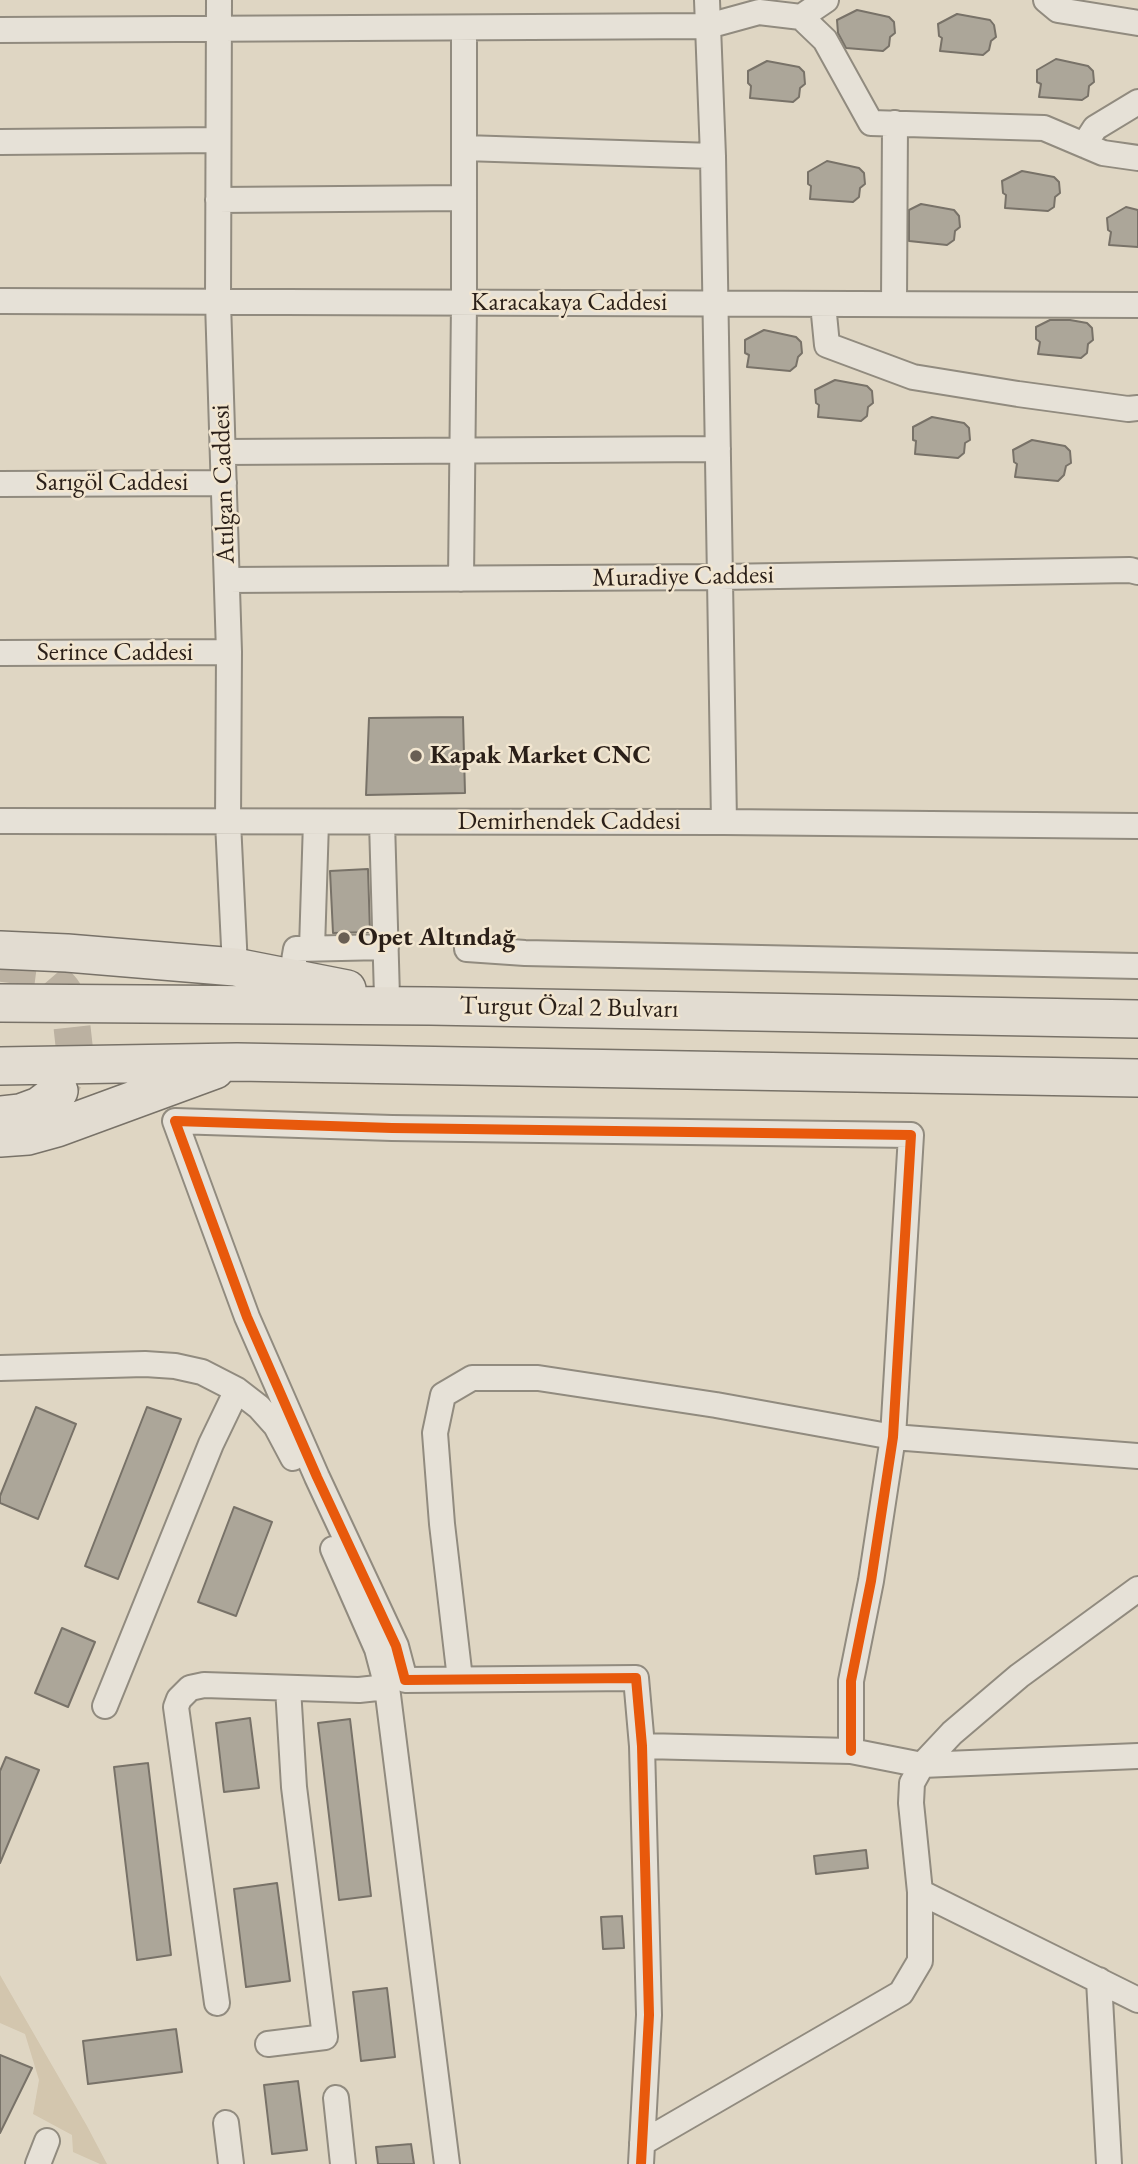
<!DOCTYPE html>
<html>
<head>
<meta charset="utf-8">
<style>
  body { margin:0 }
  canvas { display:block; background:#dfd6c3 }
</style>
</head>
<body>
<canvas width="1138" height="2164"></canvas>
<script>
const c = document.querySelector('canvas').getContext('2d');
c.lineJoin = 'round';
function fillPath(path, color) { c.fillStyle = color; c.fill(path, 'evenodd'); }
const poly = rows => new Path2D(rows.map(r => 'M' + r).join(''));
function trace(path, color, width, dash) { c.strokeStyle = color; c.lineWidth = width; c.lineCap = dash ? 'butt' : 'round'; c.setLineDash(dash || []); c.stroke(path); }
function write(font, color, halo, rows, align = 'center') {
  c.font = font + ' "EB Garamond",serif'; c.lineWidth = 5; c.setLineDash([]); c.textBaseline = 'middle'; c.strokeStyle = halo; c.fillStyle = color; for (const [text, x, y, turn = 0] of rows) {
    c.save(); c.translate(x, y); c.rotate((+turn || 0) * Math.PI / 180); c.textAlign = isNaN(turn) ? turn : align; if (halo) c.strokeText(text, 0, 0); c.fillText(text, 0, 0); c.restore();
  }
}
const green = poly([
  [0,1975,87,2126,107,2164,100,2164,73,2152,72,2135,33,2114,39,2080,25,2034,0,2023]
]);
const building = poly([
  [857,10,889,17,894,22,895,33,890,37,889,46,883,51,846,48,838,33,837,20,857,10],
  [957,14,990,20,994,25,996,37,991,41,989,50,983,55,940,51,942,38,939,36,938,24,957,14],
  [1056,59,1088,66,1093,71,1094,82,1089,86,1088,96,1082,100,1039,97,1041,84,1037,82,1037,70,1056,59],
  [767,61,799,67,804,72,805,84,800,88,799,97,793,102,750,98,751,86,748,83,748,71,767,61],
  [827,161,859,168,864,173,865,184,860,188,859,197,853,202,810,199,811,186,808,184,808,172,827,161],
  [1022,171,1054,177,1059,182,1060,193,1055,197,1054,207,1048,211,1005,208,1006,195,1003,193,1002,181,1022,171],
  [921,204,954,210,959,216,960,227,955,231,954,240,947,245,909,241,909,210,921,204],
  [1126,207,1138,210,1138,247,1109,245,1111,232,1108,230,1107,218,1126,207],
  [1050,320,1070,320,1087,323,1092,328,1093,340,1088,344,1087,353,1081,358,1038,354,1040,342,1036,339,1036,327,1050,320],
  [764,330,796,337,801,342,802,353,798,357,796,366,790,371,747,367,749,355,745,353,745,340,764,330],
  [835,380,867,386,872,391,873,403,868,407,867,416,861,421,818,417,819,405,816,403,815,390,835,380],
  [932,417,964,423,969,428,970,440,965,443,964,453,958,458,915,454,916,441,913,440,913,427,932,417],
  [1032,440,1065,446,1070,451,1071,463,1066,466,1064,475,1058,481,1015,477,1017,464,1014,462,1013,450,1032,440],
  [463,717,465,793,366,795,369,718,463,717],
  [368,869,370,932,333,933,330,871,368,869],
  [36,1407,76,1424,38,1519,0,1503,0,1496,36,1407],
  [147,1407,181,1419,118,1579,85,1566,147,1407],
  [234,1507,272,1522,236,1616,198,1602,234,1507],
  [62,1628,95,1642,68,1707,35,1693,62,1628],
  [250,1718,259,1788,224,1792,216,1723,250,1718],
  [350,1719,371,1896,339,1900,318,1723,350,1719],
  [6,1757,39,1770,0,1863,0,1771,6,1757],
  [148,1763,171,1955,137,1960,114,1767,148,1763],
  [866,1850,868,1868,816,1874,814,1856,866,1850],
  [277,1883,290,1981,246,1987,234,1889,277,1883],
  [622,1916,624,1948,603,1949,601,1917,622,1916],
  [387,1988,395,2057,361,2061,353,1992,387,1988],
  [176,2029,182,2072,88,2084,83,2041,176,2029],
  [0,2055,32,2068,0,2133,0,2055],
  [298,2081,307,2150,272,2154,264,2085,298,2081],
  [411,2144,414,2164,378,2164,376,2147,411,2144]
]);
const highwayTunnel = poly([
  [0,963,38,968,51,977,63,991,72,1027,75,1054,59,1091]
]);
const minor = poly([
  [219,0,218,302,229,652,228,822,235,967],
  [707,0,713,156,724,822],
  [1046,0,1058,10,1138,23],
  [801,17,826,0],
  [0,30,708,26,759,12,801,17,825,40,871,123,1044,128,1103,153,1138,158],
  [0,142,218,140],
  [1084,145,1095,128,1138,102],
  [464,148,713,156],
  [218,200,464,198],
  [0,301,1138,305],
  [823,304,827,345,913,377,1018,394,1128,409,1138,408],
  [894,304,895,123],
  [223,452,718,449],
  [0,484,224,483],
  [461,579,464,303,464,28],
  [227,580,720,577,1130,570,1138,572],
  [0,653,229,652],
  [0,821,724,822,1138,826],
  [382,822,387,997],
  [312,948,316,822],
  [467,949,525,953,1138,966],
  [291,978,296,949,386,947],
  [0,1368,145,1364,175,1366,202,1372,237,1390,259,1407,276,1426,293,1458],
  [333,1549,377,1649,387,1687,447,2164],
  [460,1679,442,1524,435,1433,443,1395,472,1378,538,1378,716,1405,893,1437,1138,1456],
  [105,1706,211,1444,237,1390],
  [642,1746,851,1751,922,1765,1138,1756],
  [920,1892,1138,2000],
  [1099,1980,1109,2164],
  [217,2003,176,1707,179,1699,190,1688,204,1685,359,1690,387,1687],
  [268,2044,325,2037,294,1787,288,1688],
  [336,2098,343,2164],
  [226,2123,231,2164],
  [642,2143,901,1993,920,1961,920,1892,911,1803,912,1783,922,1765,952,1733,1019,1676,1138,1589],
  [38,2164,47,2141],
  [641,2164,649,2015,642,1746,636,1678,405,1680,396,1646,317,1477,247,1317,175,1121,392,1128,911,1135,893,1437,871,1581,851,1681,851,1751]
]);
const highway = poly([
  [0,950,67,953,235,967,347,989],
  [0,1003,430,1006,1138,1019],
  [0,1066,237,1062,1138,1078],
  [0,1115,20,1113,39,1106,59,1091],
  [0,1138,28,1136,57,1128,215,1070]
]);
const cycleway = poly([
  [641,2164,649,2015,642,1746,636,1678,405,1680,396,1646,317,1477,247,1317,175,1121,392,1128,911,1135,893,1437,871,1581,851,1681,851,1751]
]);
const markers = [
  [416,756,7,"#695f54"],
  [344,938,7,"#695f54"]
];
const streetNames = [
  ["Karacakaya Caddesi",569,303],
  ["Sarıgöl Caddesi",112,483],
  ["Atılgan Caddesi",224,484,-92],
  ["Muradiye Caddesi",683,577,-1],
  ["Serince Caddesi",115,653],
  ["Demirhendek Caddesi",569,822],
  ["Turgut Özal 2 Bulvarı",569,1008,1]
];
const poiNames = [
  ["Kapak Market CNC",430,756],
  ["Opet Altındağ",358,938]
];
fillPath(green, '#d3c6ae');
fillPath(building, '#aca699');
trace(building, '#787268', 2);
trace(highwayTunnel, '#bbb1a1', 37, [37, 18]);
trace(minor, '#918b7f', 28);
trace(highway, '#787268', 40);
trace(minor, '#e6e1d7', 24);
trace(highway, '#e2dcd1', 37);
trace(cycleway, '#e8590c', 10);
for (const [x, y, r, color] of markers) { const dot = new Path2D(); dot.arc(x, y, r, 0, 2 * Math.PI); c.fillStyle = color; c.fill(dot); trace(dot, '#f2e6d0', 2.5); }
write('26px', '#2a1f18', '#f2e6d0', streetNames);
write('bold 26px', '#2a1f18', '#f2e6d0', poiNames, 'left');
</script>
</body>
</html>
